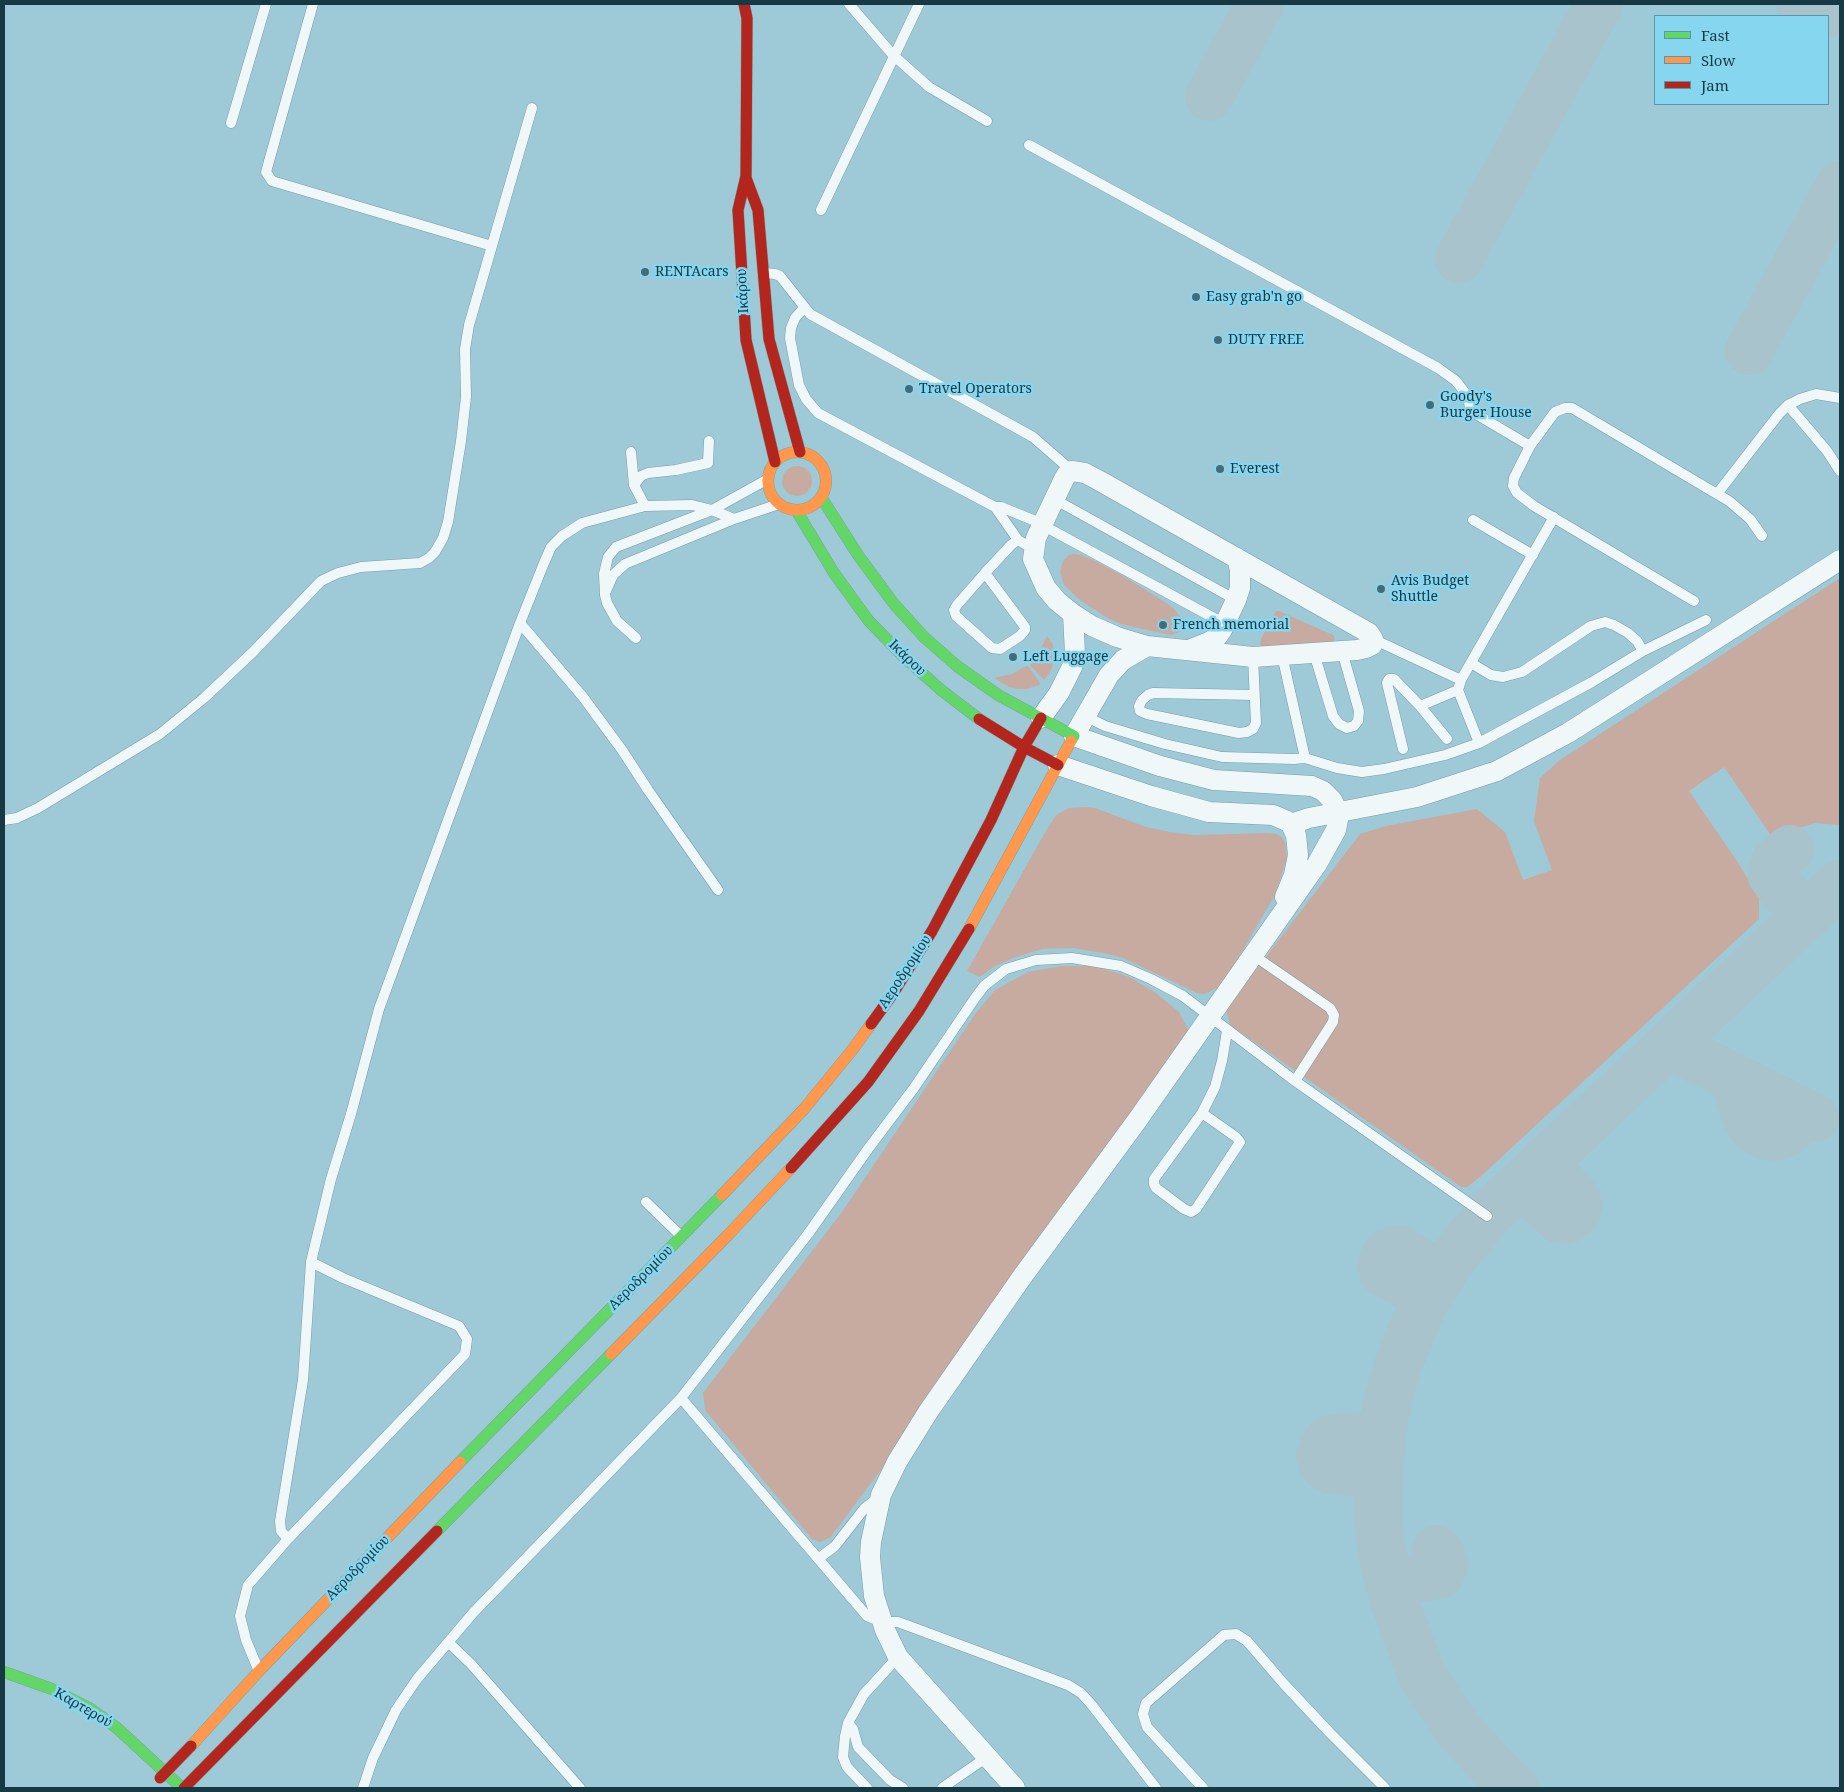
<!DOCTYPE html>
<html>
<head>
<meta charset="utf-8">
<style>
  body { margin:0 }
  #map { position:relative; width:1844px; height:1792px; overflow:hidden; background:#9ec9d7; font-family:"Noto Serif",serif }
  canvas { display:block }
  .frame { position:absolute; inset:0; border:5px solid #173944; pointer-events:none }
  .legend { position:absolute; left:1654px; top:15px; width:175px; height:90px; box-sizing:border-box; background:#86d6ef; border:1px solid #5a97ab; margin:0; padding:6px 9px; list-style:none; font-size:15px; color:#173944 }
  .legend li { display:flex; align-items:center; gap:10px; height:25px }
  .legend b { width:25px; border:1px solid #5a97ab }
</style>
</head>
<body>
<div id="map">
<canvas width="1844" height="1792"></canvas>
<div class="frame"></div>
<ul class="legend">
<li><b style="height:6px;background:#63d668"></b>Fast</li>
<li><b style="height:6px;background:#ff974d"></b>Slow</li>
<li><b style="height:6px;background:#b3261e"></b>Jam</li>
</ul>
</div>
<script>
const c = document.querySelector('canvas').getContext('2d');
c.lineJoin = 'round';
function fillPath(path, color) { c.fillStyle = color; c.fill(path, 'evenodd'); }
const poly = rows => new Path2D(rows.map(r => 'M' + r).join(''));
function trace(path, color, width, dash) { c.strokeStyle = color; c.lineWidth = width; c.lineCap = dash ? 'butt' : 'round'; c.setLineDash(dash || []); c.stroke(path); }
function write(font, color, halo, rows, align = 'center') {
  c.font = font + ' "Noto Serif",serif'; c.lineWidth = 5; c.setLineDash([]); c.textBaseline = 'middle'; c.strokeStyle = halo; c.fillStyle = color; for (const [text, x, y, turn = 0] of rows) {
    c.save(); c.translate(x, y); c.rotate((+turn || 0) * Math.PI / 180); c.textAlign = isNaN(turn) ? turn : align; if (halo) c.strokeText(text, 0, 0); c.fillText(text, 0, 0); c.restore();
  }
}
const green = poly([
  '782 481a15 15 0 1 1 30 0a15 15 0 1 1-30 0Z',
  [1074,554,1081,555,1097,562,1120,574,1168,604,1175,610,1181,618,1184,624,1183,631,1171,635,1124,625,1109,619,1081,601,1064,585,1060,572,1063,561,1069,555],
  [1840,578,1840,825,1815,823,1772,837,1724,767,1689,791,1737,861,1759,897,1759,919,1480,1177,1467,1187,1461,1187,1230,1025,1226,1009,1360,834,1386,826,1477,809,1505,832,1523,880,1552,870,1534,821,1540,778,1560,760],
  [1276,611,1279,611,1333,635,1335,637,1333,643,1262,648,1260,644,1261,639],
  [1047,636,1053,645,1055,660,1049,674,1044,680,1030,665,1038,654],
  [1026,666,1028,666,1040,683,1039,685,1027,689,1018,689,1009,687,994,678,1012,674],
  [1086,807,1095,808,1146,827,1170,832,1194,835,1267,833,1276,834,1282,837,1285,843,1287,858,1274,897,1234,965,1219,987,1205,994,1197,993,1123,958,1108,954,1073,948,1042,949,1013,958,995,966,980,977,967,971,1047,829,1056,815,1069,808],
  [1061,966,1095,966,1129,977,1156,993,1179,1012,1189,1031,983,1321,883,1467,830,1538,820,1542,812,1539,705,1410,703,1393,842,1212,975,1014,995,990,1028,972]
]);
const taxiway = poly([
  [1800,4,1822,16],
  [1209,97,1260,4],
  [1459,259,1599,4],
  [1749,351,1840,185],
  [1790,849,1775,862,1772,869,1772,876,1794,904,1802,911,1809,913],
  [1676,1038,1677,1046,1679,1050,1815,1118],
  [1732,1076,1747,1120,1752,1127,1758,1132,1766,1136,1774,1137,1782,1135,1790,1130,1794,1124,1796,1112,1795,1108],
  [1507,1196,1521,1190,1531,1192,1559,1219,1566,1220,1576,1213,1578,1206,1577,1199,1550,1171,1546,1159],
  [1423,1305,1418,1293,1383,1272,1382,1267,1384,1257,1388,1252,1399,1249,1433,1271,1444,1271],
  [1379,1464,1368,1473,1332,1470,1326,1467,1322,1462,1320,1455,1326,1442,1332,1439,1374,1435,1382,1431],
  [1386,1571,1393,1578,1405,1581,1440,1574,1444,1565,1440,1553,1436,1549],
  [1515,1788,1500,1775,1457,1728,1422,1675,1393,1598,1382,1552,1378,1521,1378,1481,1382,1431,1388,1399,1398,1365,1423,1305,1450,1262,1487,1216,1840,884]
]);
const lane = poly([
  [313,4,266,172,272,181,492,246],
  [849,4,893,55,929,87,987,121],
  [231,123,266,4],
  [1029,145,1438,368,1456,381,1466,394,1470,406,1476,414,1530,446],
  [821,210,919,4],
  [764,273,775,274,780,276,810,314,1033,437,1072,471],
  [804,308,795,318,791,328,790,338,799,385,806,399,818,413,995,507,1001,507,1033,520,1225,624],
  [1788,405,1827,451,1840,471],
  [631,452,634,485,645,506],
  [634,485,641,476,648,473,676,470,708,463,709,441],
  [1717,494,1779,414,1788,405,1800,399,1816,394,1840,398],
  [1054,499,1236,600],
  [995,507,1018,540],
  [1473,520,1533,555],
  [985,573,1025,627,1025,630,1020,636,1000,649,992,648,956,616,954,610,957,605,985,573,1011,545,1018,540,1033,549],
  [606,591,613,575,625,564,734,519,779,504],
  [1694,601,1534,506,1517,493,1513,486,1514,478,1530,446,1555,412,1565,408,1572,408,1717,494,1729,501,1750,519,1762,536],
  [520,623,583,697,622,750,648,790,718,890],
  [636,638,617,621,607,603,605,595,604,574,608,557,616,547,712,510,768,479],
  [1373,639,1461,680],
  [1314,653,1333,716,1339,724,1347,728,1354,726,1358,721,1359,711,1342,651],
  [1282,655,1305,758],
  [1253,657,1256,723,1253,729,1247,732,1239,733,1147,714,1140,711,1139,706,1142,700,1148,695,1153,693,1254,695],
  [1471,663,1491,675,1503,677,1522,672,1591,626,1605,622,1614,625,1628,633,1637,641,1643,651],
  [1420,706,1458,690],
  [1085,716,1105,726,1165,744,1222,757,1294,759,1305,758,1337,768,1362,772,1384,769,1445,755,1479,743,1592,682,1643,651,1706,620],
  [1479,743,1458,690,1461,680,1554,517],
  [1403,749,1387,683,1389,679,1394,679,1420,706,1447,739],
  [4,820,17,818,38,808,160,734,204,698,253,652,321,581,338,573,361,567,420,563,429,558,435,552,443,538,448,522,461,441,466,397,465,349,469,325,532,108],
  [1253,955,1330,1008,1334,1015,1333,1022,1295,1081],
  [1202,1113,1236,1137,1240,1142,1196,1209,1191,1212,1184,1209,1156,1188,1154,1184,1154,1179,1202,1113,1215,1087,1222,1061,1227,1031],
  [646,1202,681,1236],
  [681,1398,867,1616,882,1622,898,1622,1068,1685,1081,1693,1091,1704,1156,1788],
  [288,1539,281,1531,280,1521,303,1380,311,1262],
  [818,1559,835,1546,864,1509,879,1497],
  [448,1642,471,1664,580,1788],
  [258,1669,246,1640,240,1616,248,1585,288,1539,465,1354,467,1339,459,1326,343,1278,311,1262,331,1179,351,1114,379,1009,520,623,544,563,551,547,562,536,582,523,645,506,692,505,712,510,734,519],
  [848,1723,853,1729,858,1747,890,1780,903,1788],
  [363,1788,373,1758,396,1710,417,1679,473,1613,681,1398,808,1234,868,1149,914,1088,975,998,984,986,1006,969,1036,960,1072,958,1121,966,1151,979,1183,996,1295,1081,1487,1216],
  [867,1788,847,1767,843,1757,845,1736,848,1723,864,1694,898,1657],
  [942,1788,987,1757],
  [1203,1788,1147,1727,1143,1714,1146,1703,1224,1635,1236,1634,1247,1641,1284,1684,1330,1733,1385,1788]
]);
const street = poly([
  [1191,649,1209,642,1217,637,1222,630,1236,600,1240,588,1240,570,1237,558],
  [1041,718,1059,693,1072,667,1075,654,1073,614],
  [1058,765,1151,796,1209,812,1273,815,1287,821,1291,824,1296,835,1298,855,1294,875,1285,897],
  [1291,824,1309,818,1417,797,1497,771,1568,733,1840,560],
  [1015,1788,898,1657,885,1630,874,1596,870,1557,871,1542,881,1495,897,1462,928,1412,1022,1277,1136,1122,1317,864,1336,830,1338,820,1338,812,1332,800,1323,791,1312,786,1214,780,1160,766,1074,736,1109,675,1123,660,1147,646,1253,657,1357,650,1366,648,1372,645,1373,639,1369,633,1100,481,1085,473,1072,471,1067,474,1064,479,1036,538,1033,559,1046,588,1057,601,1073,614,1092,626,1117,637,1147,646]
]);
const fast = poly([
  [821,497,858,555,894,604,924,637,957,666,998,695,1074,736,1071,741],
  [796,510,834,573,868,620,905,658,941,690,979,719],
  [460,1462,722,1195],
  [437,1531,611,1354],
  [4,1672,52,1689,89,1708,117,1728,182,1788]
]);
const slow = poly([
  '768 481a29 29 0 1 1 58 0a29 29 0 1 1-58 0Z',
  [969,929,1071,741],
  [722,1195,804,1109,853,1049,871,1024],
  [611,1354,728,1235,791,1168],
  [191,1746,259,1671,460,1462]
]);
const jam = poly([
  [744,4,747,18,746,176,738,210,746,340,775,462],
  [746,178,758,210,769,339,800,452],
  [979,719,1024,747,1058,765],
  [871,1024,892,995,932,931,991,820,1024,747,1041,718],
  [791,1168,868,1082,919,1011,969,929],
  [184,1788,437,1531]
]);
const jamBridge = poly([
  [160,1778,191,1746]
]);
const markers = [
  [645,272,5,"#466b77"],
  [1196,297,5,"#466b77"],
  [1218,340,5,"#466b77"],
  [909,389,5,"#466b77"],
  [1430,405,5,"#466b77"],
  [1220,469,5,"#466b77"],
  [1381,589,5,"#466b77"],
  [1163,625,5,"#466b77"],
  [1013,657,5,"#466b77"]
];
const poiNames = [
  ["RENTAcars",655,272],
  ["Easy grab'n go",1206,297],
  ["DUTY FREE",1228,340],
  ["Travel Operators",919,389],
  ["Goody's",1440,397],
  ["Burger House",1440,413],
  ["Everest",1230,469],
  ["Avis Budget",1391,581],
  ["Shuttle",1391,597],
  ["French memorial",1173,625],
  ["Left Luggage",1023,657]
];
const streetNames = [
  ["Ικάρου",743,291,-93],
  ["Ικάρου",907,658,44],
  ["Αεροδρομίου",905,972,-57],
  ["Αεροδρομίου",641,1278,-45],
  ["Αεροδρομίου",358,1568,-46],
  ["Καρτερού",83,1708,30]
];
fillPath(green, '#c7aba1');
trace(taxiway, '#a8c3cc', 48);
trace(lane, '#789ba7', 11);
trace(street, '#789ba7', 21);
trace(fast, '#7da3a3', 12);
trace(slow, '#7da3a3', 12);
trace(jam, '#7da3a3', 12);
trace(lane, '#f0f7f9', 10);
trace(street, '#f0f7f9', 20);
trace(fast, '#63d668', 11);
trace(slow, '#ff974d', 11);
trace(jam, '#b3261e', 11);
trace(jamBridge, '#7da3a3', 12, []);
trace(jamBridge, '#b3261e', 11);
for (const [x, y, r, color] of markers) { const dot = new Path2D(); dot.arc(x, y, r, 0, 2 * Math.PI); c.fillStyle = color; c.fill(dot); trace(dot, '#86d6ef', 2); }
write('14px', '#173944', '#86d6ef', poiNames, 'left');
write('14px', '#173944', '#86d6ef', streetNames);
</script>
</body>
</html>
